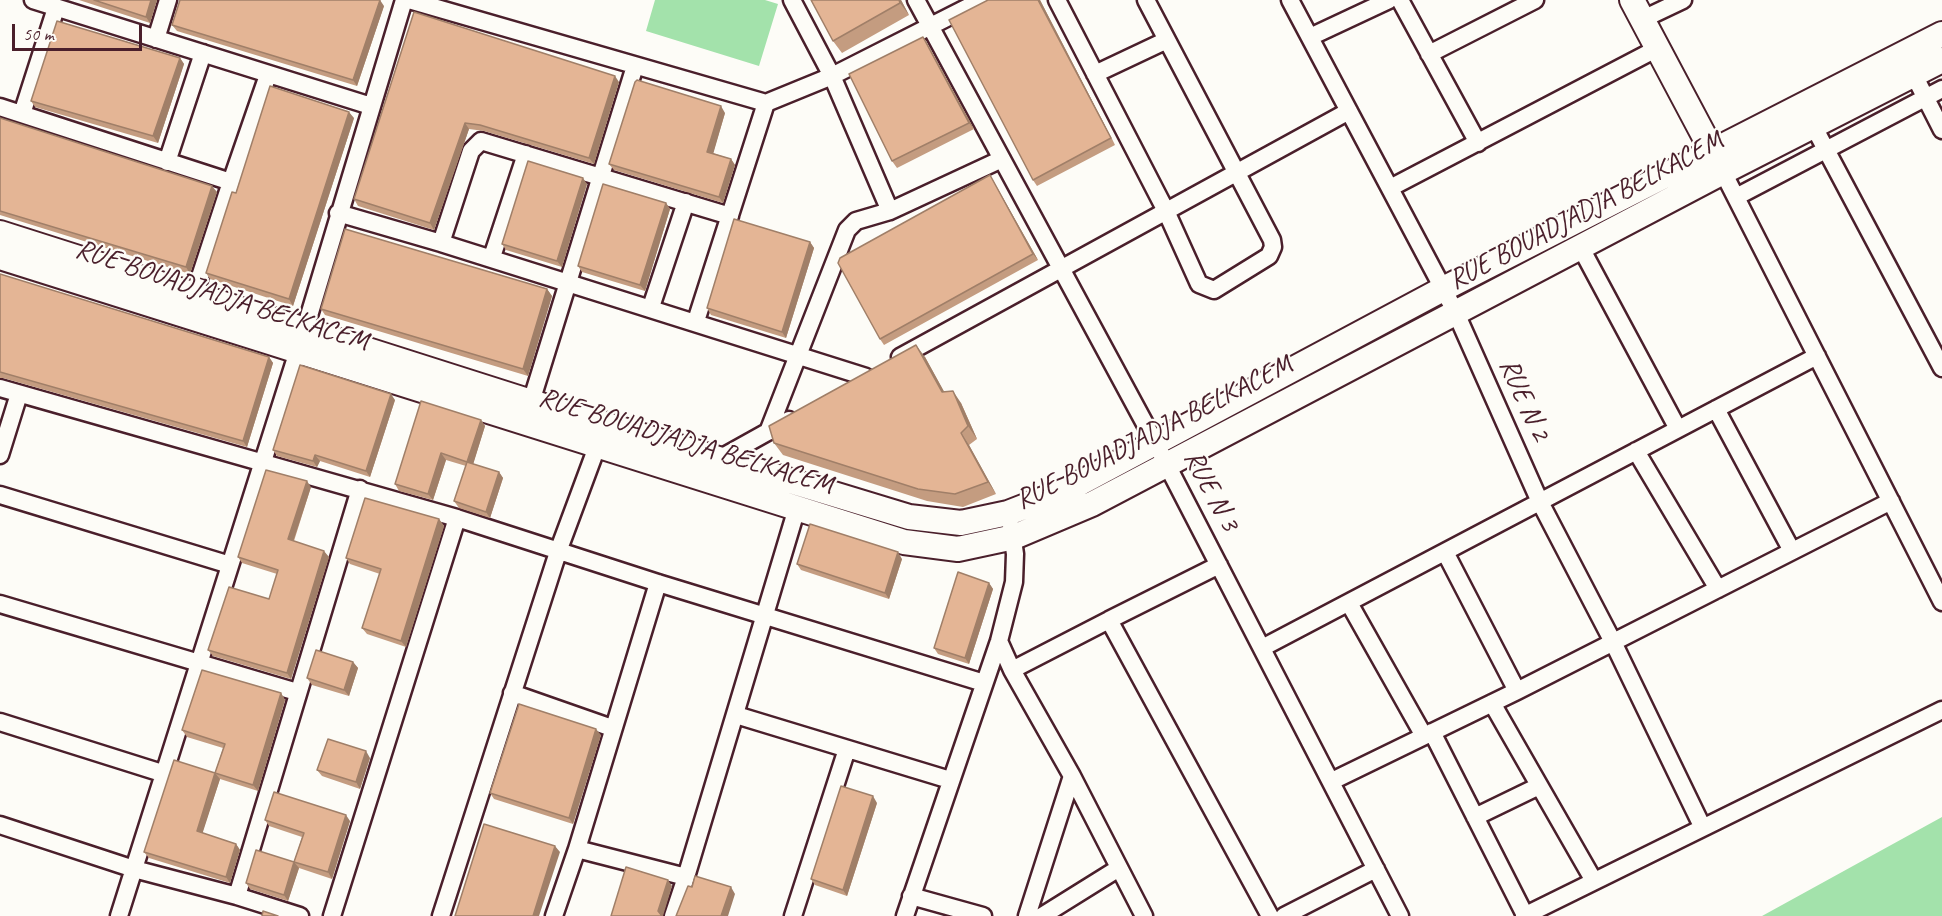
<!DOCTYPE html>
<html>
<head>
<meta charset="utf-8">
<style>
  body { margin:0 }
  #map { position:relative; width:1942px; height:916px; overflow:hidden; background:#fdfcf7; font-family:Caveat,sans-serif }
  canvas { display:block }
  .scale { position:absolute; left:12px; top:24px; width:130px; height:27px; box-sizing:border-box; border:3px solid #4a1f2b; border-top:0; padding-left:8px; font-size:18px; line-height:21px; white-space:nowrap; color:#4a1f2b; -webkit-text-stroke:4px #fdfcf7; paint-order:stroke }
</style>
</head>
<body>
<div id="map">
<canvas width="1942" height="916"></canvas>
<div class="scale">50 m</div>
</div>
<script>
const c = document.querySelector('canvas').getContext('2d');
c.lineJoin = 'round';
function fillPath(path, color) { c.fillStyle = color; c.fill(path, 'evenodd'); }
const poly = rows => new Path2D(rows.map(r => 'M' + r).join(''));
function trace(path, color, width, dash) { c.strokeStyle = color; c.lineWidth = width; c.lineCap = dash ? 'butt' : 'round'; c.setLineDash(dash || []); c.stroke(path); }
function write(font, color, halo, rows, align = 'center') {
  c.font = font + ' Caveat,sans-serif'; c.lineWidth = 4.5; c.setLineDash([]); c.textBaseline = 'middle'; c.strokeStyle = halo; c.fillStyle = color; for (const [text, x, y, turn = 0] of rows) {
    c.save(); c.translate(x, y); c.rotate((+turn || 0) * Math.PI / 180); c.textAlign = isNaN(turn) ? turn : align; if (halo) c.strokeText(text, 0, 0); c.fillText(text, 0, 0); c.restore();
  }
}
const green = poly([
  [655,0,765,0,778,4,759,66,646,31],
  [1942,817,1942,916,1762,916]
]);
const street = poly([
  [33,0,371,106],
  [409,0,766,103,832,76,982,0],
  [792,0,832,76,890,211],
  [916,0,1164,459,1400,916],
  [1057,0,1166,211,1199,284,1214,290,1269,256,1273,247,1272,240,1146,0],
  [1290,0,1456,313,1540,502,1613,642,1702,826],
  [1400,0,1478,143],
  [1643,19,1683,0],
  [1310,37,1389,0],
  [156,39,168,0],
  [1429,54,1535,0],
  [1095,74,1167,40],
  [1914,75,1942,130],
  [0,107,231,182,194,295],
  [22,114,56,8],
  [1814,127,1942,368],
  [167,162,203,53],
  [1723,172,1942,602],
  [231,182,268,75],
  [1390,188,1658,48],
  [1736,197,1942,89],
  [338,213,441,243,471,151,481,141,730,216],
  [441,243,866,377],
  [1581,248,1678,429],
  [492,257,526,154],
  [651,307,686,202],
  [696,321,766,103],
  [900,357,1349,111],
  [0,388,457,518,658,583,984,683],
  [531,402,635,66],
  [1716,409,1792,551],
  [768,432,847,230,856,221,890,211,1002,159],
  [1636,451,1718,589],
  [0,455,19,394],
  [719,459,789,420],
  [0,495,230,565],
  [1445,552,1517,691],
  [1219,565,1109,620,1270,916],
  [658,583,577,849,686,877,797,508],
  [1349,603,1424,736],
  [0,604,297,692],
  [999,641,1012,670,1072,776,1027,916],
  [1262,648,1817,356],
  [1012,670,1109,620],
  [512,693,612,728],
  [1492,703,1594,881],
  [736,715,950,780],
  [0,722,165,774],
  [1432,732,1525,915],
  [1072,776,1144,916],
  [1332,781,1517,691,1891,501],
  [1475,817,1539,786],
  [0,825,134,869,237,896,300,916],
  [237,896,360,489],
  [911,896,983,916],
  [119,916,305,329,404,0],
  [332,916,457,518],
  [441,916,559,549,601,436],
  [554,916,577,849],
  [673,916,686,877],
  [793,916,847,749],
  [905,916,999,641,1014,582,1015,554,1011,527],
  [1042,916,1119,868],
  [1284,916,1376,869],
  [1524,916,1942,710]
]);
const secondary = poly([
  [1632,0,1718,162],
  [0,233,531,402,909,517,961,523,1008,513,1067,490,1443,289,1942,34],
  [0,257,904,542,958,549,1014,537,1092,504,1723,172,1942,60]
]);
const wall = poly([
  [79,0,157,0,150,23],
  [811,0,901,0,909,15,842,53,833,41],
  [988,0,1040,0,1115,145,1037,186,1033,180],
  [384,6,357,86,177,31,172,25],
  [414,12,619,82,594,164,484,131,469,129,434,230,358,206,354,199],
  [923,37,927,43,974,129,897,168,892,161],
  [180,58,184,64,158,143,35,107,31,101],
  [725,113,713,153,731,159,735,165,723,203,614,170,609,164],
  [0,118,217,192,190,274,0,215],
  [354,118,293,306,210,279,206,273,236,193],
  [990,175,994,182,1038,260,884,345,880,339],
  [587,184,562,267,506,250,502,244],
  [666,203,670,209,645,291,582,272,578,266],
  [810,242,814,248,786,338,711,315,707,308],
  [0,274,269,357,273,363,247,447,3,378,0,378],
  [547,289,552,296,528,376,325,315,321,309],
  [925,357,944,392,961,403,977,439,969,445,996,494,963,507,927,501,783,455,774,443],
  [395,400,370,477,320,461,317,467,277,456,273,450],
  [481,420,485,426,473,464,499,472,503,478,490,518,459,508,454,501,466,466,446,460,433,500,399,491,395,484],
  [311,487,294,541,329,557,291,679,213,656,208,650,269,599,277,574,242,563,238,557],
  [439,519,444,526,406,647,367,634,362,628,380,574,350,564,346,558],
  [902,559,889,599,801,570,797,564],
  [989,583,993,589,969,664,938,654,934,648],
  [353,662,358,668,349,696,312,685,307,678],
  [281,693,285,700,258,791,220,779,202,833,236,844,240,850,230,883,149,858,144,852,215,773,223,748,187,737,182,730],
  [601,735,573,824,494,799,490,793],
  [370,758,360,789,322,776,317,770],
  [877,803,847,896,815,885,811,879],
  [265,820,350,821,332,879,299,868,288,901,250,889,246,883,294,862,302,837,269,826]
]);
const shadedWall = poly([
  [151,0,157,0,150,23,146,17],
  [380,0,384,6,357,86,353,80],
  [899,0,901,0,909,15,900,3],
  [1038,0,1040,0,1115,145,1111,138],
  [923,37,927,43,974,129,969,123],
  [180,58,184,64,158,143,153,136],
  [615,76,619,82,594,164,589,158],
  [721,106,725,113,712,158,707,152],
  [349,112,354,118,293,306,289,299],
  [465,123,469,129,434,230,430,223],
  [731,159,735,165,723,203,719,197],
  [990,175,994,182,1038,260,1033,254],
  [583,178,587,184,562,267,557,261],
  [212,186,217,192,190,274,186,267],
  [666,203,670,209,645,291,640,285],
  [810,242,814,248,786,338,782,332],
  [547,289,552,296,528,376,523,369],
  [916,345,925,357,951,404,942,392],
  [269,357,273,363,247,447,243,441],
  [953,391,961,403,977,439,968,426],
  [391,394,395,400,370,477,366,471],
  [481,420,485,426,472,468,467,462],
  [961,433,969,445,996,494,988,482],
  [441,453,446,460,433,500,428,494],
  [315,455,320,461,317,467,313,461],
  [499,472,503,478,490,518,486,512],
  [307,481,311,487,292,545,288,539],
  [439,519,444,526,406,647,401,641],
  [324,551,329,557,291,679,287,673],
  [898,552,902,559,889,599,885,593],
  [989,583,993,589,969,664,965,658],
  [353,662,358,668,349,696,344,690],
  [281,693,285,700,258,791,253,785],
  [596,729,601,735,573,824,569,818],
  [366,751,370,758,360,789,356,782],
  [215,773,220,779,201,838,197,831],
  [873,796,877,803,847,896,843,890],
  [346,815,350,821,332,879,328,872],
  [236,844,240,850,230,883,226,877],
  [555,846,560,852,539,916,533,916],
  [294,862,299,868,288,901,284,895],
  [668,880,672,886,663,916,662,916,658,911],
  [731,887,735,894,728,916,721,916]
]);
const building = poly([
  [94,0,151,0,146,17,94,0],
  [180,0,380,0,353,80,172,25,180,0],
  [811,0,899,0,900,3,833,41,811,0],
  [988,0,1038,0,1111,138,1033,180,949,20,988,0],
  [414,12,615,76,589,158,480,125,465,123,430,223,354,199,414,12],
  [57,21,180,58,153,136,31,101,57,21],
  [923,37,969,123,892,161,849,74,923,37],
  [637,80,721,106,707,152,731,159,719,197,609,164,635,82,637,80],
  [270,86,349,112,289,299,206,273,232,192,236,193,270,86],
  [0,118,212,186,186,267,0,211,0,118],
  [528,161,583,178,557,261,502,244,528,161],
  [990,175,1033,254,880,339,838,263,840,258,990,175],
  [603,184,666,203,640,285,578,266,603,184],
  [734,219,810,242,782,332,707,308,734,219],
  [345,229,547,289,523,369,321,309,345,229],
  [0,274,269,357,243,441,0,372,0,274],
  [916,345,942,392,953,391,968,426,961,433,988,482,955,494,918,489,774,443,769,426,916,345],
  [300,365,391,394,366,471,315,455,313,461,273,450,300,365],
  [421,401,481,420,467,462,441,453,428,494,395,484,421,401],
  [467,462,499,472,486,512,454,501,467,462],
  [266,470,307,481,288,539,324,551,287,673,208,650,229,587,269,599,278,570,238,557,266,470],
  [365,498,439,519,401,641,362,628,381,569,346,558,365,498],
  [810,524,898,552,885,593,797,564,810,524],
  [958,572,989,583,965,658,934,648,958,572],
  [316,650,353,662,344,690,307,678,316,650],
  [202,670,281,693,253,785,215,773,225,744,182,730,202,670],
  [519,704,596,729,569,818,490,793,519,704],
  [328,739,366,751,356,782,317,770,328,739],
  [174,760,215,773,197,831,236,844,226,877,144,852,174,760],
  [841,786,873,796,843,890,811,879,841,786],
  [274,792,346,815,328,872,294,862,304,833,265,820,274,792],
  [484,824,555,846,533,916,455,916,484,824],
  [256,850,294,862,284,895,246,883,256,850],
  [626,867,668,880,658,911,662,916,611,916,626,867],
  [695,876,731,887,721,916,676,916,688,886,692,887,695,876],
  [263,911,278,916,262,916,263,911]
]);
const streetNames = [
  ["RUE BOUADJADJA BELKACEM",1586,211,-28],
  ["RUE BOUADJADJA BELKACEM",222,296,18],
  ["RUE N 2",1524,400,66],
  ["RUE BOUADJADJA BELKACEM",1154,433,-27],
  ["RUE BOUADJADJA BELKACEM",686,442,17],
  ["RUE N 3",1211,491,62]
];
fillPath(green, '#a3e2ab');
trace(street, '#4a1f2b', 21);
trace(secondary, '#4a1f2b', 28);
trace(street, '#fdfcf7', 16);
trace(secondary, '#fdfcf7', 24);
fillPath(wall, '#c49c80');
fillPath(shadedWall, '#a07f68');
fillPath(building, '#e4b595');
trace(building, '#a07f68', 1.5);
write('28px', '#4a1f2b', '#fdfcf7', streetNames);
</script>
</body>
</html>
